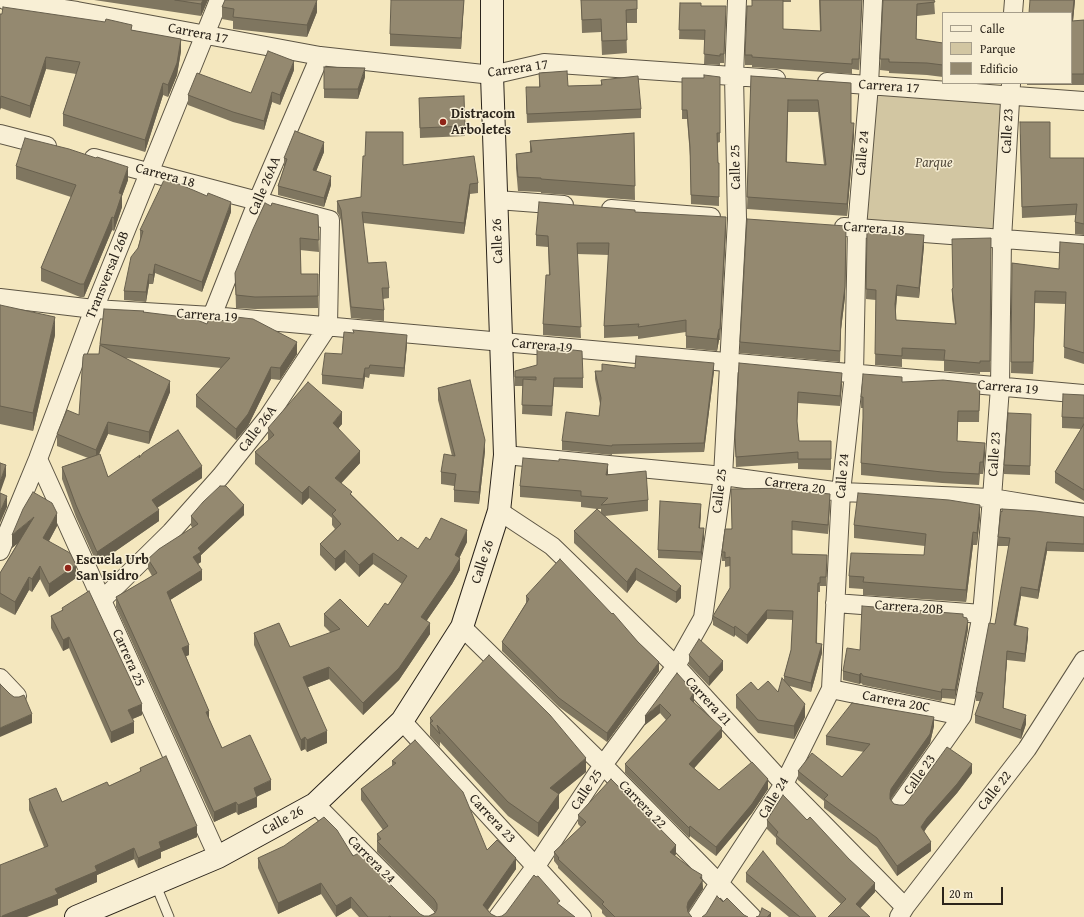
<!DOCTYPE html>
<html>
<head>
<meta charset="utf-8">
<style>
  body { margin:0 }
  #map { position:relative; width:1084px; height:917px; overflow:hidden; background:#f4e7be; font-family:"Gentium Book Plus",serif }
  canvas { display:block }
  .legend { position:absolute; left:942px; top:12px; width:130px; height:72px; box-sizing:border-box; background:#f8efd5; border:1px solid #a69e8b; margin:0; padding:5px 7px; list-style:none; font-size:12px; color:#2b241b }
  .legend li { display:flex; align-items:center; gap:8px; height:20px }
  .legend b { width:20px; border:1px solid #a69e8b }
  .scale { position:absolute; left:942px; top:887px; width:61px; height:18px; box-sizing:border-box; border:2px solid #2b241b; border-top:0; padding-left:5px; font-size:12px; line-height:14px; white-space:nowrap; color:#2b241b; -webkit-text-stroke:3px #f8efd5; paint-order:stroke }
</style>
</head>
<body>
<div id="map">
<canvas width="1084" height="917"></canvas>
<ul class="legend">
<li><b style="height:5px;background:#f8efd5"></b>Calle</li>
<li><b style="height:11px;background:#d2c6a2"></b>Parque</li>
<li><b style="height:11px;background:#948970"></b>Edificio</li>
</ul>
<div class="scale">20 m</div>
</div>
<script>
const c = document.querySelector('canvas').getContext('2d');
c.lineJoin = 'round';
function fillPath(path, color) { c.fillStyle = color; c.fill(path, 'evenodd'); }
const poly = rows => new Path2D(rows.map(r => 'M' + r).join(''));
function trace(path, color, width, dash) { c.strokeStyle = color; c.lineWidth = width; c.lineCap = dash ? 'butt' : 'round'; c.setLineDash(dash || []); c.stroke(path); }
function write(font, color, halo, rows, align = 'center') {
  c.font = font + ' "Gentium Book Plus",serif'; c.lineWidth = 3; c.setLineDash([]); c.textBaseline = 'middle'; c.strokeStyle = halo; c.fillStyle = color; for (const [text, x, y, turn = 0] of rows) {
    c.save(); c.translate(x, y); c.rotate((+turn || 0) * Math.PI / 180); c.textAlign = isNaN(turn) ? turn : align; if (halo) c.strokeText(text, 0, 0); c.fillText(text, 0, 0); c.restore();
  }
}
const green = poly([
  [869,92,1005,103,998,235,863,221]
]);
const service = poly([
  [155,883,169,917]
]);
const minor = poly([
  [5,0,77,11,320,56,492,75,544,63,776,79],
  [1013,13,1014,0],
  [827,82,1084,101],
  [0,134,47,146],
  [94,158,330,220,328,326,268,417,221,476,171,532,102,600],
  [497,200,564,205],
  [611,209,711,217],
  [844,227,1084,245],
  [0,298,94,309,212,316,1084,394],
  [212,316,258,200,320,56],
  [505,455,723,476,841,492,992,498,1084,513],
  [38,459,218,857],
  [499,511,552,546,676,666,784,784,905,907],
  [0,551,38,459,94,309,219,0],
  [835,603,982,614],
  [462,627,603,765,752,917],
  [0,678,17,696],
  [831,689,962,716],
  [402,721,582,917],
  [315,804,427,917],
  [900,804,962,716,982,614,992,498,1000,387,1002,239,1011,84],
  [498,917,536,866,603,765,676,666,703,618,723,476,737,219,734,76,737,0],
  [697,917,784,784,831,689,841,492,854,374,857,228,869,85,873,0],
  [899,917,905,907,1027,749,1084,660]
]);
const secondary = poly([
  [76,917,218,857,315,804,402,721,462,627,499,511,505,455,492,75,492,0]
]);
const wall = poly([
  [94,0,208,0,201,16],
  [464,0,461,49,390,46,390,34],
  [581,0,637,0,637,23,626,23,627,53,602,55,601,32,582,33],
  [752,0,791,0,791,2,783,2,783,29,820,31,819,0,862,0,859,70,852,69,852,74,752,67,752,65,745,65,745,55,752,6],
  [883,0,934,0,935,14,917,16,916,39,943,43,943,77,927,75,889,73,889,71,880,70],
  [1030,0,1075,0,1073,21,1084,20,1084,85,1027,85,1027,83,1071,83,1071,13],
  [680,3,701,6,726,16,724,63,720,63,720,65,704,64,705,40,679,39],
  [222,7,317,12,307,37,233,29,233,21,222,19],
  [0,14,132,30,181,51,177,75,168,97,163,95,145,152,63,126,63,114,76,74,46,69,30,118,1,108],
  [294,70,280,105,272,102,264,130,233,122,188,105,188,95,251,93],
  [539,73,568,86,601,85,601,80,641,109,641,118,527,123,526,96,539,87],
  [751,76,851,83,851,123,854,135,847,216,747,209],
  [788,112,818,112,824,165,787,162],
  [365,77,358,99,324,98,324,89],
  [720,77,720,142,717,143,718,163,719,163,719,206,691,204,690,156,687,119,682,119,682,78,704,78],
  [419,98,465,126,465,136,420,138],
  [634,133,635,200,541,193,541,192,518,191,516,168,516,154,530,153,530,141],
  [1020,134,1050,158,1084,158,1084,235,1075,234,1075,222,1076,215,1022,218],
  [324,152,316,171,331,185,324,207,278,195,278,186,284,167,284,158],
  [403,165,478,183,478,193,470,194,464,234,363,223,368,263,389,288,389,298,383,299,384,310,384,321,351,318,341,221,339,215,337,212,337,201,361,197],
  [16,166,128,180,122,196,122,207,114,231,112,230,84,297,80,297,41,281,41,268,71,197,16,179],
  [271,206,318,215,319,252,300,250,301,274,318,274,318,308,255,309,236,308,235,273],
  [231,212,202,292,155,273,153,284,149,284,146,302,124,300,124,291,138,248,140,239,140,230],
  [635,212,726,228,720,340,719,340,717,351,686,348,686,332,638,339,638,336,604,338,604,326,609,255,577,254,581,338,543,335,543,324,549,275,548,247,536,246,536,235],
  [867,231,924,246,919,298,897,296,896,310,896,320,955,324,952,299,952,289,953,288,991,238,990,372,980,372,980,374,944,371,944,361,902,359,902,367,875,365,876,300,866,299],
  [846,237,845,297,841,329,840,362,740,353,740,342],
  [1084,244,1084,364,1064,358,1065,304,1035,303,1033,374,1011,373,1012,263,1059,269],
  [0,305,55,335,33,431,0,424],
  [104,309,144,312,207,324,297,354,280,380,271,379,248,426,236,440,196,407,196,395,221,368,126,358,170,392,149,444,108,434,99,454,108,477,140,457,202,478,157,508,159,521,97,564,76,517,62,479,62,467,88,458,57,446,57,434,79,415,99,354],
  [407,344,404,377,370,374,369,378,365,377,363,389,322,384,322,375,342,354],
  [739,363,842,384,840,406,798,403,797,424,799,441,831,441,831,470,798,469,798,463,736,467,735,437],
  [635,368,714,371,704,452,612,454,612,455,562,450,562,441,599,416,600,404,595,379,595,371,602,371],
  [515,371,583,378,583,388,554,387,552,416,522,414,523,386,515,386],
  [902,382,980,384,979,422,958,422,957,441,985,454,983,474,980,474,979,485,942,483,861,475,861,463,863,421,863,408,861,408,861,397],
  [438,388,485,451,479,504,454,502,454,486,441,484,441,472,452,456,438,400],
  [1084,395,1084,501,1055,483,1055,472,1081,429,1062,428,1062,417],
  [1031,423,1030,475,1004,474,1004,465],
  [342,424,338,428,360,463,341,483,352,495,398,541,418,549,430,540,467,542,459,558,460,570,452,584,427,620,430,634,399,680,363,715,329,679,308,687,327,743,307,752,305,749,301,751,254,645,254,633,290,647,331,633,324,626,324,614,368,627,388,605,402,584,373,564,359,577,345,562,335,571,320,555,320,544,335,529,332,525,332,518,309,498,302,505,255,464,255,452,268,440,268,428],
  [608,475,648,500,648,511,605,516,681,586,681,598,676,603,636,580,627,593,574,543,574,531,597,509,581,507,581,502,520,497,520,486],
  [597,509,601,509,601,512],
  [791,490,830,503,828,534,792,530,792,554,827,564,826,586,820,586,820,592,818,592,817,643,822,653,811,692,790,686,805,717,794,739,758,733,736,708,736,695,758,690,778,692,784,680,784,676,791,650,793,620,767,619,747,644,735,635,734,637,713,625,713,616,730,588,730,566,725,567,725,561,722,561,722,552,731,529],
  [701,512,700,528,704,537,701,560,658,558,658,550],
  [244,515,201,555,201,562,198,564,202,580,170,600,189,655,186,656,209,719,222,748,271,790,257,796,257,807,238,815,236,812,214,822,116,607,116,597,152,576,148,569,148,559,193,528,191,526,191,516],
  [980,517,977,545,973,545,966,602,863,595,863,589,849,588,849,576,924,555,925,546,854,538,854,525],
  [1084,517,1084,552,1047,551,1038,599,1021,596,1016,626,1028,637,1025,662,1007,660,1003,708,1026,724,1021,739,975,723,975,715,980,701,976,701,976,692,995,624,1009,546,998,546,998,537],
  [57,526,49,541,76,578,49,597,40,579,32,592,29,590,15,615,0,607,0,573,17,544,12,548,12,535],
  [526,596,659,671,607,742,559,707,502,651,502,642,526,603],
  [62,608,142,715,132,719,134,733,111,743,69,648,63,651,51,628,51,616,62,611],
  [963,617,968,629,955,699,942,698,941,701,863,685,861,683,859,684,843,680,843,671,860,650],
  [689,655,723,670,709,686,689,665],
  [677,673,694,702,722,737,694,768,719,790,768,789,752,813,716,856,690,836,689,838,625,773,625,764,666,720,660,713,645,725],
  [430,718,586,772,559,794,559,808,538,837,508,816,440,742,440,747,430,736],
  [934,726,930,743,891,800,894,804,899,805,904,805,972,773,957,793,927,827,924,832,931,851,897,876,877,847,824,808,824,801,798,780,798,771,842,777,864,752,826,745,826,736],
  [415,740,487,850,516,869,488,910,491,914,497,917,560,906,575,917,359,917,351,908,336,917,321,894,278,914,258,868,258,858,353,856,420,914,424,916,429,916,435,913,436,912,434,910,377,852,377,834,383,830,361,800,361,789,392,766,392,761],
  [140,768,197,837,161,852,161,858,138,868,134,859,97,875,97,882,58,899,58,905,44,847,29,810,29,799,62,802,109,786,140,772],
  [578,815,676,854,675,856,702,879,703,889,688,913,692,917,606,917,602,913,602,910,558,868,558,866,554,861,554,852,581,827,578,824],
  [767,820,875,892,860,908,841,904,776,844,776,838,767,829],
  [746,873,816,917,789,917,746,882]
]);
const shadedWall = poly([
  [203,0,208,0,201,16,201,4],
  [317,0,317,12,307,37,307,25],
  [464,0,461,49,461,38],
  [862,0,859,70,859,59],
  [1074,0,1075,0,1072,32,1072,21],
  [917,4,917,16,916,51,916,39],
  [181,39,181,51,177,75,168,97,168,85],
  [46,57,46,69,30,118,30,106],
  [294,61,294,70,280,105,280,95],
  [365,68,365,77,358,99,358,89],
  [163,83,163,95,145,152,145,140],
  [272,92,272,102,264,130,264,121],
  [1,96,1,108,0,110,0,98],
  [854,123,854,135,847,216,847,204],
  [324,142,324,152,313,179,313,170],
  [128,167,128,180,122,196,122,207,114,231,114,218,119,193],
  [331,176,331,185,324,207,324,198],
  [470,184,470,194,464,234,464,223],
  [231,202,231,212,202,292,202,282],
  [112,217,112,230,84,297,84,284],
  [726,217,726,228,720,340,720,329],
  [846,226,845,297,841,329,840,362,841,318],
  [924,235,924,246,919,298,919,288],
  [155,264,155,273,153,284,153,275],
  [149,274,149,284,146,302,146,292],
  [897,285,897,296,895,315,895,304],
  [1035,291,1035,303,1033,374,1033,362],
  [55,317,55,335,33,431,33,413],
  [719,329,719,340,717,351,717,339],
  [407,335,407,344,404,377,404,368],
  [297,342,297,354,280,380,280,368],
  [714,363,714,371,704,452,704,443],
  [271,367,271,379,248,426,236,440,236,429],
  [365,368,365,377,363,389,363,379],
  [842,373,842,384,840,406,840,396],
  [170,381,170,392,149,444,149,432],
  [342,412,342,424,333,435,333,423],
  [108,422,108,434,96,461,96,450],
  [485,440,485,451,479,504,479,492],
  [985,443,985,454,983,474,983,462],
  [360,451,360,463,335,490,335,478],
  [608,464,608,475,606,475],
  [6,465,6,476,0,493,0,482],
  [202,466,202,478,152,511,152,500],
  [309,486,309,498,302,505,302,493],
  [830,494,830,503,828,534,828,525],
  [7,496,7,507,0,523,0,512],
  [701,504,701,512,699,536,699,528],
  [244,505,244,515,201,555,201,562,193,567,193,557,198,548],
  [980,505,980,517,977,545,977,533],
  [159,510,159,521,97,564,97,552],
  [57,513,57,526,43,552,43,538],
  [34,517,34,530,12,548,12,535],
  [704,528,704,537,701,560,701,552],
  [467,530,467,542,455,567,455,555],
  [973,532,973,545,966,602,966,590],
  [1047,542,1047,551,1038,599,1038,590],
  [345,550,345,562,335,571,335,559],
  [373,553,373,564,359,577,359,565],
  [460,558,460,570,452,584,421,629,421,617],
  [76,565,76,578,49,597,49,584],
  [40,566,40,579,32,592,32,579],
  [636,568,636,580,627,593,627,582],
  [202,570,202,580,167,602,167,592],
  [29,577,29,590,15,615,15,602],
  [681,586,681,598,676,603,676,592],
  [1021,587,1021,596,1014,634,1014,625],
  [767,610,767,619,747,644,747,635],
  [968,620,968,629,955,699,955,690],
  [430,623,430,634,399,680,363,715,363,703],
  [735,626,735,635,734,637,734,628],
  [1028,628,1028,637,1025,662,1025,654],
  [69,637,69,648,63,651,63,640],
  [822,644,822,653,811,692,811,683],
  [189,645,189,655,182,658,182,648],
  [1007,651,1007,660,1003,716,1003,708],
  [723,661,723,670,709,686,709,677],
  [659,662,659,671,607,742,607,733],
  [329,667,329,679,303,689,303,677],
  [861,673,861,683,859,684,859,675],
  [942,689,942,698,941,701,941,692],
  [694,692,694,702,690,708,690,699],
  [142,704,142,715,128,721,128,710],
  [660,704,660,713,645,725,645,716],
  [805,704,805,717,794,739,794,726],
  [209,711,209,721,206,712],
  [32,714,32,723,0,737,0,728],
  [1026,715,1026,724,1021,739,1021,730],
  [934,717,934,726,930,743,891,798,890,803,890,794,891,789],
  [134,722,134,733,111,743,111,732],
  [722,728,722,737,689,774,689,764],
  [327,731,327,743,307,752,307,740],
  [305,737,305,749,301,751,301,740],
  [586,758,586,772,559,794,559,808,538,837,538,823,550,788],
  [972,764,972,773,957,793,927,827,921,836,921,827,927,818],
  [768,779,768,789,752,813,716,856,716,847],
  [271,780,271,790,254,798,254,788],
  [257,797,257,807,238,815,238,805],
  [236,802,236,812,214,822,214,812],
  [197,826,197,837,161,852,161,858,138,868,138,858,159,842],
  [690,826,690,836,689,838,689,828],
  [931,842,931,851,897,876,897,866],
  [676,845,676,854,670,861,670,852],
  [134,848,134,859,97,875,97,882,58,899,58,905,27,917,2,917,2,916,55,889,95,866],
  [516,858,516,869,483,916,483,905],
  [702,875,703,889,688,911,687,916,687,907,688,902],
  [321,883,321,894,278,914,278,903],
  [875,883,875,892,856,913,856,904],
  [351,897,351,908,336,917,336,906],
  [771,913,771,917,767,917]
]);
const building = poly([
  [175,0,203,0,201,4,175,0],
  [225,0,317,0,307,25,233,17,234,9,222,7,225,0],
  [391,0,464,0,461,38,390,34,391,0],
  [581,0,637,0,637,9,626,10,627,40,602,41,601,19,582,20,581,0],
  [752,0,783,0,783,29,821,31,820,0,862,0,859,59,852,59,852,64,752,57,752,55,745,55,747,6,752,6,752,0],
  [883,0,934,0,935,2,917,4,916,39,943,43,943,65,927,63,889,62,889,59,880,59,883,0],
  [1030,0,1074,0,1072,21,1084,20,1084,74,1071,74,1071,13,1029,13,1030,0],
  [680,3,701,3,701,6,726,6,724,54,720,54,720,56,704,54,705,30,679,30,680,3],
  [3,7,105,22,106,19,132,25,131,30,181,39,177,63,168,85,163,83,145,140,63,114,80,62,46,57,30,106,1,96,0,98,0,14,2,14,3,7],
  [268,51,294,61,280,95,272,92,264,121,233,112,188,95,197,73,251,93,268,51],
  [324,67,365,68,358,89,324,89,324,67],
  [567,71,568,86,602,85,601,80,638,76,641,109,527,114,526,87,540,87,539,73,567,71],
  [704,75,720,77,720,133,717,133,718,163,719,163,719,197,691,195,690,147,687,110,682,110,682,78,704,78,704,75],
  [751,76,851,83,851,123,854,123,847,204,747,197,751,76],
  [788,100,818,100,826,165,786,162,788,100],
  [464,96,465,126,420,128,419,98,464,96],
  [1020,122,1050,122,1050,158,1084,158,1084,224,1075,222,1077,204,1022,207,1020,122],
  [295,131,324,142,313,170,331,176,324,198,278,186,287,159,284,158,295,131],
  [366,132,403,132,403,165,474,156,478,183,470,184,464,223,362,212,368,263,386,262,389,288,382,288,384,310,351,307,341,210,339,205,337,201,361,197,363,156,365,156,366,132],
  [634,133,635,186,541,179,541,178,518,177,516,154,532,152,530,141,634,133],
  [25,138,69,149,96,158,97,157,128,167,119,193,122,194,114,218,112,217,84,284,80,284,41,268,76,185,16,166,25,138],
  [165,178,207,196,208,193,231,202,202,282,155,264,153,275,149,274,146,292,124,291,131,257,138,248,143,231,140,230,165,178],
  [539,202,635,210,635,212,726,217,720,329,719,329,717,339,686,336,686,320,638,327,639,324,604,326,609,243,577,243,581,327,543,324,546,275,550,275,548,236,536,235,539,202],
  [265,203,271,206,272,203,318,215,319,240,300,238,301,274,318,274,318,296,255,297,236,295,235,273,253,229,265,203],
  [747,219,846,226,845,287,841,318,840,351,740,342,747,219],
  [867,231,924,235,919,288,897,285,895,304,896,320,956,324,952,289,953,288,952,239,991,238,990,361,980,361,980,363,944,360,945,350,902,348,902,356,875,354,876,290,866,289,867,231],
  [1060,242,1084,244,1084,353,1064,347,1066,292,1035,291,1033,362,1011,362,1012,263,1059,269,1060,242],
  [0,305,55,317,33,413,0,406,0,305],
  [104,309,144,311,143,312,192,318,207,324,209,319,236,322,236,317,253,319,297,342,280,368,271,367,248,414,236,429,196,395,230,358,100,344,104,309],
  [353,330,407,335,404,368,370,365,369,368,365,368,363,379,322,375,325,353,342,354,344,332,354,333,353,330],
  [100,345,170,381,149,432,108,422,96,450,57,434,67,410,79,415,83,357,84,354,99,354,100,345],
  [537,346,582,351,583,378,554,378,552,406,522,405,523,379,536,380,536,377,515,377,515,371,537,365,537,346],
  [636,356,714,363,704,443,612,445,612,446,562,441,566,412,599,416,601,398,595,371,602,371,602,364,635,368,636,356],
  [739,363,842,373,840,396,798,392,797,421,799,441,831,441,831,459,798,459,798,452,736,457,735,437,739,363],
  [863,374,902,377,902,382,943,380,980,384,979,411,958,411,957,441,985,443,983,462,980,462,979,474,942,472,861,463,863,418,863,397,861,397,863,374],
  [470,380,485,440,479,492,454,490,456,474,441,472,444,454,455,456,438,388,470,380],
  [308,382,342,412,333,423,360,451,335,478,352,492,350,494,398,541,401,537,418,549,426,537,430,540,441,518,467,530,455,555,460,558,452,572,421,617,430,623,399,668,363,703,329,667,303,677,327,731,307,740,305,737,301,740,254,633,279,623,290,647,340,629,324,614,340,599,368,627,385,603,388,605,407,576,373,553,359,565,345,550,335,559,320,544,341,524,332,514,336,510,309,486,302,493,255,452,274,435,268,428,308,382],
  [1063,394,1084,395,1084,418,1062,417,1063,394],
  [1008,413,1031,414,1030,466,1004,465,1008,413],
  [1084,424,1084,490,1055,472,1084,424],
  [178,430,202,466,152,500,159,510,97,552,76,505,62,467,100,454,108,477,140,455,139,458,143,453,178,430],
  [523,458,559,461,559,459,608,464,606,475,646,471,648,500,601,505,608,498,581,496,581,491,520,486,523,458],
  [0,463,6,465,0,482,0,463],
  [220,486,226,486,244,505,198,548,201,552,193,557,202,570,167,592,189,645,182,648,209,711,206,712,222,748,250,735,271,780,254,788,257,797,238,805,236,802,214,812,116,597,157,573,148,559,159,549,198,524,191,516,203,502,220,486],
  [791,488,791,490,830,494,828,525,792,521,792,554,827,555,826,577,820,577,820,583,818,583,816,643,822,644,811,683,784,676,791,650,793,611,767,610,747,635,735,626,734,628,713,616,730,588,730,557,725,558,725,552,722,552,725,529,732,529,731,489,791,488],
  [33,492,52,503,57,513,43,538,70,553,76,565,49,584,40,566,32,579,29,577,15,602,0,593,0,573,34,517,12,535,23,509,33,492],
  [0,493,7,496,0,512,0,493],
  [858,493,949,500,980,505,977,533,973,532,966,590,863,582,864,577,849,576,851,553,924,555,926,534,854,525,858,493],
  [660,501,701,504,699,528,704,528,701,552,658,550,660,501],
  [597,509,681,586,676,592,636,568,627,582,574,531,597,509],
  [1002,509,1035,511,1084,517,1084,544,1047,542,1038,590,1021,587,1014,625,1028,628,1025,654,1007,651,1003,708,1026,715,1021,730,975,715,983,693,976,692,989,623,995,624,1010,538,998,537,1001,511,1002,512,1002,509],
  [560,559,612,614,613,613,638,642,659,662,607,733,559,698,502,642,529,599,526,596,560,559],
  [89,591,142,704,128,710,134,722,111,732,69,637,63,640,51,616,63,610,62,608,89,591],
  [862,606,963,614,963,617,967,618,967,620,968,620,955,690,942,689,941,692,863,676,861,673,859,675,843,671,847,648,860,650,862,606],
  [699,639,723,661,709,677,689,655,699,639],
  [489,655,550,715,586,758,550,788,559,794,538,823,508,802,437,725,440,734,430,723,433,721,430,718,489,655],
  [677,673,694,692,690,699,722,728,689,764,719,790,752,762,768,779,752,804,716,847,690,826,689,828,625,764,671,715,660,704,645,716,677,673],
  [782,678,805,704,794,726,758,720,736,695,751,682,758,690,768,681,778,692,782,678],
  [0,684,10,694,14,697,19,697,24,695,32,714,0,728,0,684],
  [852,703,934,717,930,734,891,789,890,794,890,799,894,804,899,805,904,805,908,801,947,747,972,764,957,784,927,818,921,827,931,842,897,866,877,838,824,799,828,795,798,771,812,753,842,777,870,744,826,736,852,703],
  [415,740,463,792,487,850,497,840,516,858,483,905,491,914,497,917,502,916,506,913,534,875,536,877,538,876,560,901,557,903,575,917,391,917,390,916,388,917,368,917,351,897,336,906,321,883,278,903,258,858,284,846,324,817,337,830,353,856,359,853,420,914,424,916,429,916,435,913,437,909,437,904,434,899,377,841,381,839,377,834,388,826,361,789,396,763,392,761,415,740],
  [166,756,197,826,159,842,161,848,138,858,134,848,95,866,97,871,55,889,58,894,2,916,3,917,0,917,0,865,48,846,29,799,56,788,62,802,107,782,109,786,141,771,140,768,166,756],
  [611,779,676,845,670,852,692,869,702,875,700,878,703,880,688,902,687,907,688,912,691,916,692,917,615,917,602,904,604,902,558,859,559,858,554,852,586,822,578,815,611,779],
  [783,795,807,820,810,817,849,859,875,883,856,904,870,917,828,917,846,899,776,835,778,832,767,820,783,795],
  [763,851,816,917,800,917,746,873,763,851],
  [717,896,723,902,727,898,744,915,748,917,702,917,706,914,717,896],
  [762,908,771,913,767,917,756,917,759,916,762,908]
]);
const markers = [
  [443,122,4,"#8f2418"],
  [68,568,4,"#8f2418"]
];
const streetNames = [
  ["Carrera 17",198,34,11],
  ["Carrera 17",518,69,-8],
  ["Carrera 17",889,87,4],
  ["Calle 23",1008,131,-87],
  ["Calle 24",863,153,-85],
  ["Calle 25",736,167,-91],
  ["Carrera 18",165,176,15],
  ["Calle 26AA",265,186,-67],
  ["Carrera 18",874,229,4],
  ["Calle 26",498,241,-92],
  ["Transversal 26B",108,275,-68],
  ["Carrera 19",207,316,4],
  ["Carrera 19",542,346,5],
  ["Carrera 19",1008,388,5],
  ["Calle 26A",258,429,-53],
  ["Calle 23",995,454,-86],
  ["Calle 24",843,476,-85],
  ["Carrera 20",795,486,8],
  ["Calle 25",720,491,-83],
  ["Calle 26",483,562,-72],
  ["Carrera 20B",909,608,4],
  ["Carrera 25",128,658,66],
  ["Carrera 21",708,702,47],
  ["Carrera 20C",896,702,11],
  ["Calle 23",920,775,-55],
  ["Calle 25",587,790,-56],
  ["Calle 22",995,791,-52],
  ["Calle 24",774,798,-59],
  ["Carrera 22",642,805,46],
  ["Carrera 23",492,819,47],
  ["Calle 26",283,821,-29],
  ["Carrera 24",371,860,45]
];
const poiNames = [
  ["Distracom",451,114],
  ["Arboletes",451,130],
  ["Escuela Urb",76,560],
  ["San Isidro",76,576]
];
const parkNames = [
  ["Parque",934,163]
];
fillPath(green, '#d2c6a2');
trace(service, '#5d5544', 11);
trace(minor, '#5d5544', 20);
trace(secondary, '#2b241b', 24);
trace(service, '#f8efd5', 9);
trace(minor, '#f8efd5', 18);
trace(secondary, '#f8efd5', 22);
fillPath(wall, '#7f7660');
fillPath(shadedWall, '#68604e');
fillPath(building, '#948970');
trace(building, '#68604e', 1);
for (const [x, y, r, color] of markers) { const dot = new Path2D(); dot.arc(x, y, r, 0, 2 * Math.PI); c.fillStyle = color; c.fill(dot); trace(dot, '#f8efd5', 1.5); }
write('14px', '#2b241b', '#f8efd5', streetNames);
write('bold 14px', '#2b241b', '#f8efd5', poiNames, 'left');
write('italic 14px', '#554c3d', '#f8efd5', parkNames);
</script>
</body>
</html>
